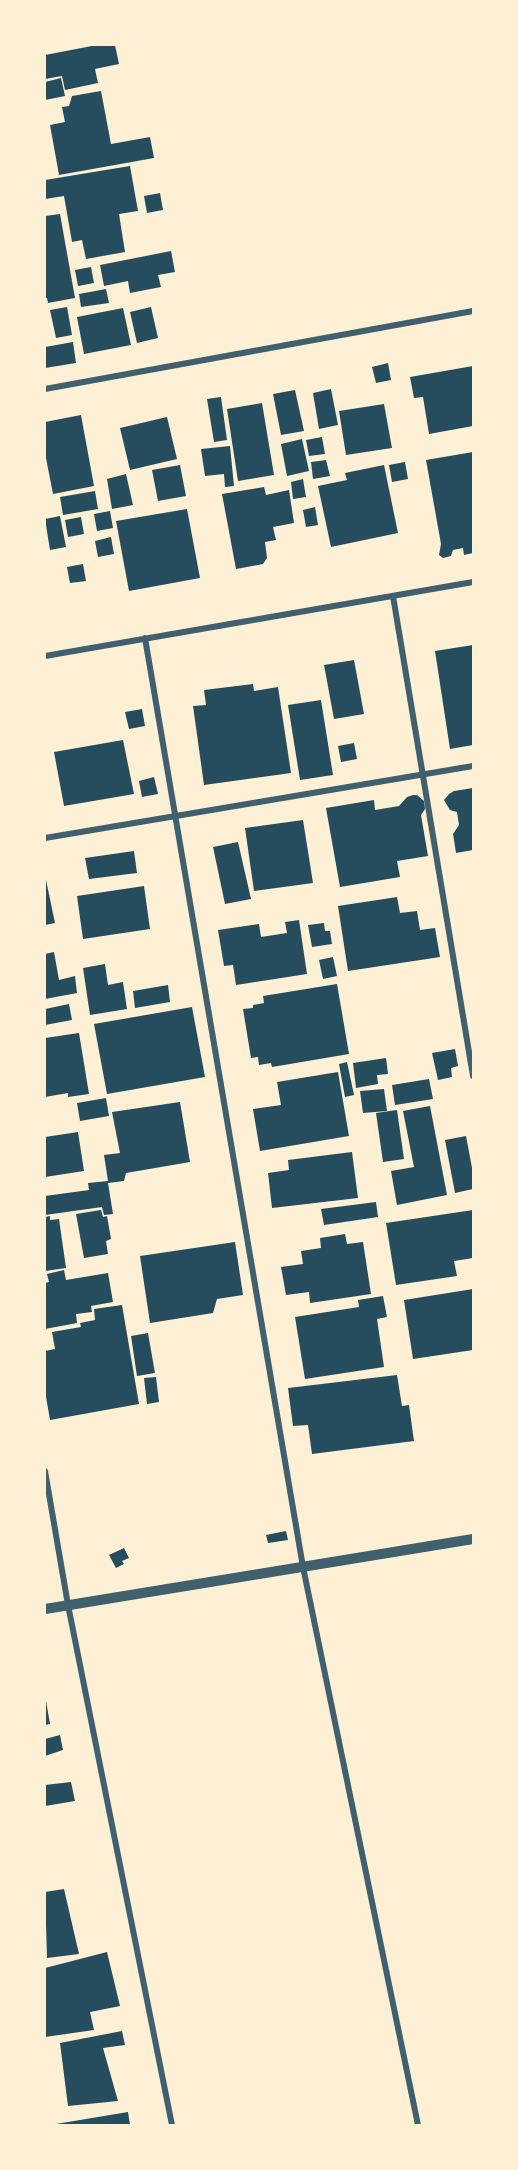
<!DOCTYPE html>
<html>
<head>
<meta charset="utf-8">
<style>
  body { margin:0 }
  #map { position:relative; width:518px; height:2170px; overflow:hidden; background:#fdf0d5; font-family:"Asap Condensed",sans-serif }
  canvas { display:block }
  .frame { position:absolute; inset:0; border:46px solid #fdf0d5; pointer-events:none }
</style>
</head>
<body>
<div id="map">
<canvas width="518" height="2170"></canvas>
<div class="frame"></div>
</div>
<script>
const c = document.querySelector('canvas').getContext('2d');
c.lineJoin = 'round';
function fillPath(path, color) { c.fillStyle = color; c.fill(path, 'evenodd'); }
const poly = rows => new Path2D(rows.map(r => 'M' + r).join(''));
function trace(path, color, width, dash) { c.strokeStyle = color; c.lineWidth = width; c.lineCap = dash ? 'butt' : 'round'; c.setLineDash(dash || []); c.stroke(path); }
const building = poly([
  [97,45,115,45,119,64,95,69,98,83,65,90,62,76,45,79,45,55],
  [61,78,65,96,45,100,45,82],
  [101,91,111,144,150,137,154,158,59,175,50,125,65,122,62,107,69,106,72,96],
  [130,166,138,211,119,214,125,252,86,259,82,240,72,242,64,196,45,199,45,180],
  [160,193,163,210,147,213,144,196],
  [60,214,75,298,48,303,47,298,45,298,45,216],
  [171,251,175,272,158,275,161,287,130,293,128,281,104,286,100,265],
  [91,267,94,283,78,286,75,270],
  [106,289,109,303,81,307,79,294],
  [67,307,72,335,56,338,50,310],
  [151,307,158,338,137,343,130,312],
  [123,308,131,345,84,354,77,317],
  [73,342,76,363,45,368,45,347],
  [388,363,391,380,376,383,372,367],
  [473,366,473,426,429,434,423,397,414,398,410,377],
  [331,389,338,425,319,429,313,393],
  [295,390,304,431,281,435,273,394],
  [221,397,227,440,214,442,207,399],
  [262,403,274,475,238,481,227,409],
  [384,404,392,448,346,455,339,411],
  [81,415,94,486,53,494,45,453,45,422],
  [167,417,177,459,130,470,120,428],
  [322,437,325,454,309,456,306,440],
  [302,439,309,471,287,476,281,444],
  [230,446,234,486,225,487,224,474,205,476,201,449],
  [473,452,473,553,464,555,463,548,453,550,451,556,443,558,439,555,441,544,426,460],
  [326,460,330,476,313,479,311,462],
  [405,462,408,479,392,482,389,465],
  [180,465,186,496,158,501,152,470],
  [384,465,398,533,331,547,318,486,347,480,345,473],
  [126,474,133,505,112,509,107,479],
  [303,479,306,497,293,499,291,482],
  [264,487,266,495,289,490,294,523,273,527,276,540,265,542,267,558,263,564,236,569,222,494],
  [95,491,98,509,63,515,60,497],
  [315,507,318,525,306,527,303,510],
  [187,509,200,578,129,591,116,521],
  [110,511,113,528,97,531,94,514],
  [60,516,66,547,50,550,45,519],
  [81,517,84,534,68,537,65,520],
  [111,537,114,554,98,557,95,541],
  [83,564,86,581,70,583,67,567],
  [473,645,473,745,450,749,435,651],
  [354,660,364,714,334,719,324,665],
  [253,684,254,691,278,687,291,773,204,785,193,706,206,705,204,690],
  [321,700,333,775,300,780,288,705],
  [142,709,145,726,129,729,125,712],
  [123,740,134,794,64,806,54,752],
  [354,743,357,759,341,762,338,746],
  [154,777,158,794,142,797,139,781],
  [473,788,473,850,456,853,453,834,459,825,457,812,450,810,444,800,449,794,454,791],
  [413,795,417,795,424,801,425,809,421,815,428,856,397,861,400,877,340,887,326,808,374,800,375,810,399,806,407,797],
  [303,820,313,883,254,891,245,828],
  [238,842,251,899,225,904,213,847],
  [134,851,137,873,89,879,85,858],
  [45,875,55,923,45,925],
  [144,886,150,929,83,939,77,896],
  [397,897,400,913,417,911,420,930,435,928,440,957,348,971,338,906],
  [299,920,307,974,236,985,233,965,224,966,218,930,259,924,261,937,287,933,285,922],
  [324,923,325,931,330,931,332,944,312,947,308,925],
  [54,952,59,980,75,976,77,993,45,999,45,954],
  [333,957,337,976,323,979,319,960],
  [105,964,108,985,123,982,127,1009,90,1015,83,968],
  [337,984,349,1054,272,1067,271,1063,259,1065,258,1057,251,1058,243,1009,253,1008,253,1005,264,1003,263,996],
  [168,985,170,1002,135,1008,133,991],
  [69,1004,72,1020,45,1025,45,1009],
  [192,1007,205,1077,107,1094,94,1024],
  [79,1033,89,1094,68,1097,68,1093,45,1097,45,1038],
  [455,1049,458,1066,451,1068,452,1077,438,1080,432,1053],
  [386,1058,388,1074,377,1075,378,1084,356,1088,353,1063],
  [347,1062,354,1095,345,1097,339,1064],
  [338,1072,349,1136,260,1151,253,1109,281,1105,277,1082],
  [429,1079,433,1099,395,1105,392,1085],
  [384,1089,387,1111,363,1113,360,1091],
  [106,1098,109,1116,80,1121,77,1103],
  [180,1102,190,1162,126,1173,124,1181,108,1183,113,1214,104,1215,102,1207,45,1215,45,1196,89,1190,88,1183,108,1181,104,1155,120,1153,112,1112],
  [430,1106,447,1195,397,1205,391,1171,414,1167,403,1111],
  [397,1110,404,1159,383,1162,376,1113],
  [78,1132,84,1171,45,1177,45,1137],
  [466,1136,473,1173,473,1189,455,1193,445,1140],
  [352,1152,358,1198,272,1208,268,1173,289,1170,288,1160],
  [376,1202,378,1217,324,1225,321,1209],
  [101,1210,103,1217,107,1216,111,1239,106,1241,108,1254,84,1258,76,1214],
  [473,1210,473,1258,454,1261,457,1276,396,1285,386,1223],
  [50,1216,50,1220,59,1219,66,1268,45,1271,45,1217],
  [345,1234,347,1244,363,1242,371,1294,310,1303,309,1292,286,1295,281,1267,303,1264,301,1251,321,1248,320,1238],
  [235,1242,243,1295,217,1299,213,1313,150,1323,140,1256],
  [64,1270,66,1280,108,1273,113,1302,91,1306,92,1312,76,1314,77,1323,45,1329,45,1283,49,1282,47,1274],
  [473,1289,473,1350,413,1359,404,1300],
  [383,1296,387,1317,377,1319,384,1367,305,1379,295,1317,359,1307,358,1300],
  [122,1305,139,1404,50,1420,45,1391,45,1351,55,1349,52,1332,81,1327,80,1323,95,1320,94,1309],
  [148,1333,155,1373,137,1376,131,1336],
  [397,1375,402,1406,409,1405,414,1441,312,1454,308,1425,293,1426,288,1388],
  [156,1377,159,1402,147,1404,144,1378],
  [286,1531,288,1540,268,1543,266,1535],
  [124,1548,129,1558,122,1561,124,1564,116,1568,109,1555],
  [45,1695,50,1724,45,1725],
  [60,1735,63,1750,45,1756,45,1739],
  [71,1782,75,1801,45,1806,45,1785],
  [64,1889,79,1954,47,1958,45,1892],
  [107,1952,120,2006,90,2012,94,2030,45,2037,45,1968],
  [122,2031,125,2045,103,2048,118,2101,68,2106,60,2043],
  [128,2112,130,2125,56,2125,56,2124]
]);
const minor = poly([
  [45,389,473,311],
  [393,596,473,1076],
  [145,638,303,1567,418,2125],
  [45,656,473,582],
  [45,838,473,766],
  [45,1471,68,1605,172,2125]
]);
const tertiary = poly([
  [45,1609,473,1539]
]);
fillPath(building, '#264d5e');
trace(minor, '#3f606c', 6);
trace(tertiary, '#3f606c', 10);
</script>
</body>
</html>
